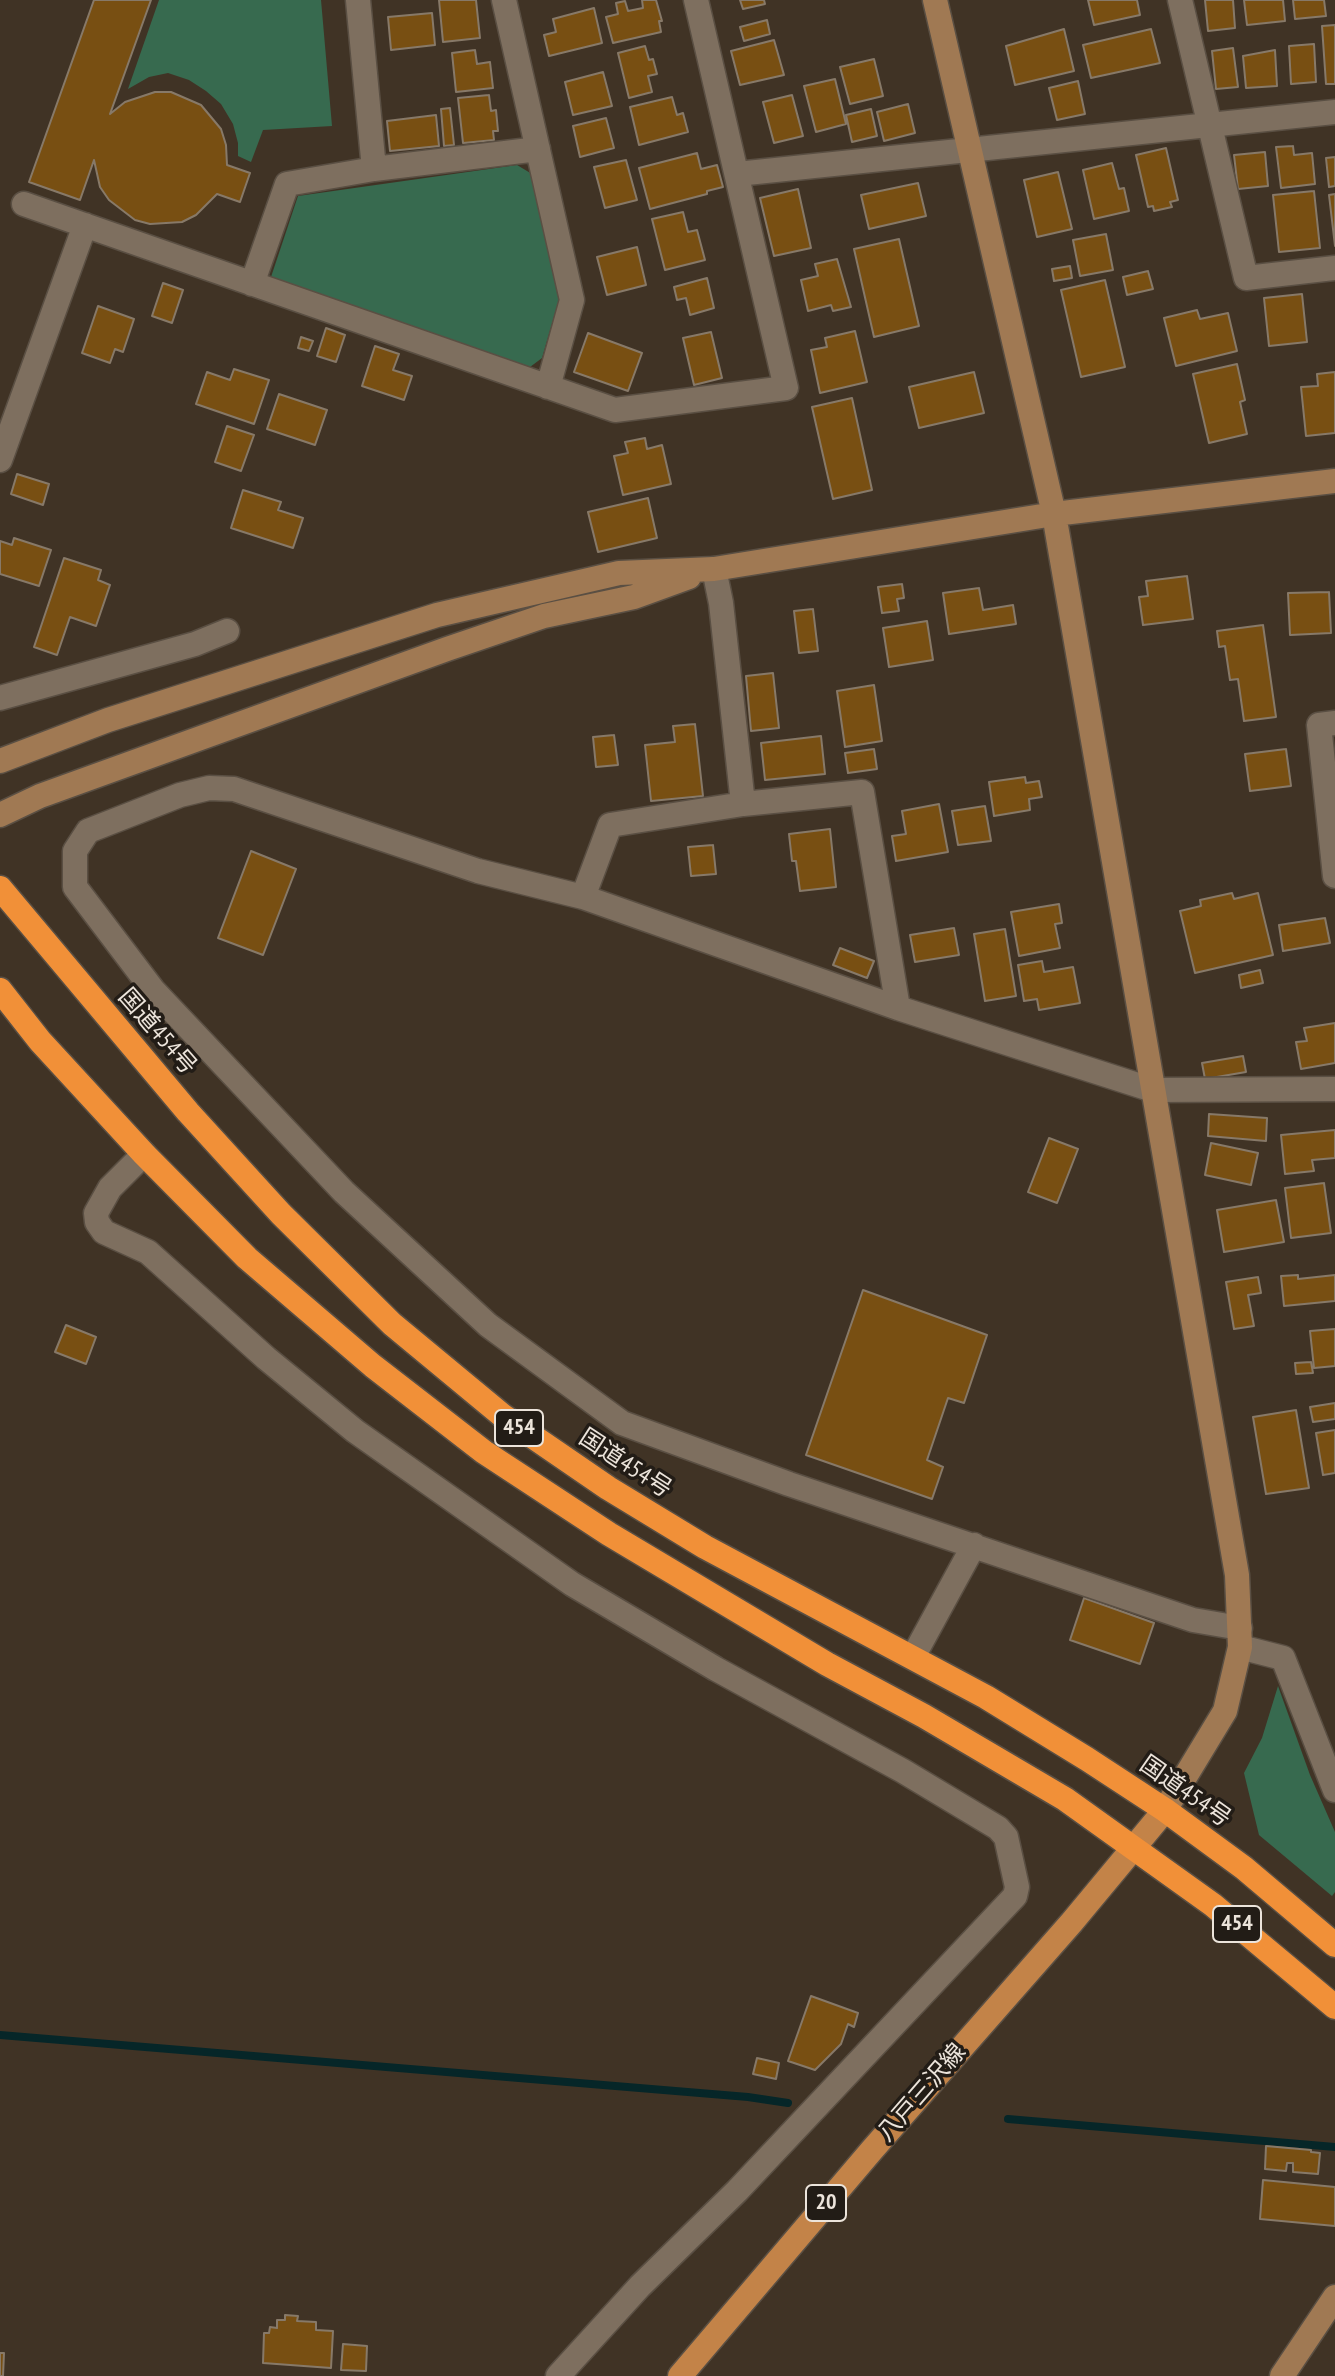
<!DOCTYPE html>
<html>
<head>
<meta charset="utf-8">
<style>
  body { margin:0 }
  canvas { display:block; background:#403325 }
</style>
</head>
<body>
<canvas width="1335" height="2376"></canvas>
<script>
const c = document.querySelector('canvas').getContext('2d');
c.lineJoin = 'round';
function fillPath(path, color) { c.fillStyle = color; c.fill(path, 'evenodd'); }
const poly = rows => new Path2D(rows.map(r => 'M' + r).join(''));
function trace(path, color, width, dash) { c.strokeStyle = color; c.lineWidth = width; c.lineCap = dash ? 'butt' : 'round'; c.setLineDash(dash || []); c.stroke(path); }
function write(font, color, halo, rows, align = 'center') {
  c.font = font + ' "PT Sans Narrow","Noto Sans JP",sans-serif'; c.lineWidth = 7; c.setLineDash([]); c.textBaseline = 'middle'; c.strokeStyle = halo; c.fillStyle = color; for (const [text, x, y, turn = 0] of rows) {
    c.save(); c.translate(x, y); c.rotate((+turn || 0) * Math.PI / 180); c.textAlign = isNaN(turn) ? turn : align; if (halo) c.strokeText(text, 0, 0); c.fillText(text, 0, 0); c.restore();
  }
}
const green = poly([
  [159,0,321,0,332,126,263,130,251,162,238,156,238,143,233,124,221,104,206,91,189,80,168,73,149,77,128,89],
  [517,165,532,174,560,296,542,358,530,367,271,277,298,196],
  [1278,1686,1310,1775,1335,1832,1335,1892,1332,1896,1259,1835,1244,1773,1262,1738]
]);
const stream = poly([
  [0,2035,748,2097,788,2103],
  [1008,2119,1335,2147]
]);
const building = poly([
  [94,0,151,0,110,114,125,102,155,92,171,92,201,105,221,129,226,145,227,165,250,173,240,202,217,194,196,215,182,222,150,224,135,220,109,200,100,187,94,160,80,200,29,182,94,0],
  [439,0,476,0,480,38,443,42,439,0],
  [642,0,656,0,662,21,659,21,661,32,613,43,606,17,618,14,616,3,625,1,628,11,643,8,642,0],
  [740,0,764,0,765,4,743,9,740,0],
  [1088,0,1137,0,1140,15,1094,25,1088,0],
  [1205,0,1233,0,1235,28,1208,31,1205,0],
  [1244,0,1283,0,1285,21,1247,25,1244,0],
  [1293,0,1324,0,1326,16,1295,19,1293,0],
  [594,8,602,43,549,56,544,35,556,32,553,19,594,8],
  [432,13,435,45,391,50,388,17,432,13],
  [767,20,770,34,744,41,740,27,767,20],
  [1335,25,1335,84,1326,84,1322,26,1335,25],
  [1064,29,1074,71,1015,85,1006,46,1064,29],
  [1151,29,1160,63,1091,78,1083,45,1151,29],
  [774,40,784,75,740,85,731,51,774,40],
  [1314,44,1316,82,1291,84,1289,46,1314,44],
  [645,46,649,60,653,59,657,74,648,76,652,92,629,98,618,53,645,46],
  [1233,48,1238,87,1216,89,1212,51,1233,48],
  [475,50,477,64,490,62,493,88,456,92,452,53,475,50],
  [1275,50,1277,86,1246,88,1243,56,1275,50],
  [874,59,883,96,850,104,840,67,874,59],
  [603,72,612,106,573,115,565,82,603,72],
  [835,79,846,124,816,132,804,86,835,79],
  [1078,81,1085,114,1057,120,1049,88,1078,81],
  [489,95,491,111,496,110,498,131,493,131,494,140,463,143,458,98,489,95],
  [792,95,803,136,774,143,763,102,792,95],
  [672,97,677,115,683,113,688,132,639,145,630,107,672,97],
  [908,104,915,133,884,141,877,112,908,104],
  [450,108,454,145,444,146,441,109,450,108],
  [871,109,877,136,852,142,846,115,871,109],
  [436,115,439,146,390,151,387,121,436,115],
  [606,118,614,148,580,157,573,126,606,118],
  [1293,146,1294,155,1312,153,1315,184,1281,188,1276,147,1293,146],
  [1166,148,1178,200,1170,202,1172,207,1154,211,1153,206,1148,207,1136,155,1166,148],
  [1265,152,1268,186,1238,189,1234,155,1265,152],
  [697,153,701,169,717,165,723,187,707,191,707,194,650,209,639,168,697,153],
  [1335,157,1335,186,1329,187,1326,158,1335,157],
  [626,160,637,200,605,208,594,167,626,160],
  [1112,163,1119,189,1124,188,1129,211,1094,219,1083,170,1112,163],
  [1058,172,1072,229,1037,237,1024,180,1058,172],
  [918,183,926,216,869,229,861,195,918,183],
  [798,189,811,248,774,256,760,198,798,189],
  [1314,191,1320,248,1279,252,1273,195,1314,191],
  [1335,194,1335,246,1329,195,1335,194],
  [683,212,688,232,697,230,705,260,665,270,652,219,683,212],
  [1106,234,1113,270,1080,276,1073,240,1106,234],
  [899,239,919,326,874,337,854,249,899,239],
  [637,247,646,285,607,295,597,257,637,247],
  [837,259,851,307,833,311,831,305,808,311,801,280,818,276,815,264,837,259],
  [1070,266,1072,278,1054,281,1052,269,1070,266],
  [1148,271,1153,289,1127,295,1123,277,1148,271],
  [707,278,714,308,690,315,686,298,677,300,674,287,707,278],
  [1105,280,1125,367,1081,377,1061,290,1105,280],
  [163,283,183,290,172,323,152,316,163,283],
  [1302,294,1307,342,1269,346,1264,298,1302,294],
  [98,306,134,319,123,352,115,349,110,363,82,353,98,306],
  [1197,310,1200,319,1228,313,1237,351,1176,366,1164,318,1197,310],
  [326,328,345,335,336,362,317,356,326,328],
  [855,331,867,382,820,393,811,350,827,347,825,338,855,331],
  [711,332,722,378,694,385,683,338,711,332],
  [588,333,642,353,628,391,574,372,588,333],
  [301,337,313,341,309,351,298,348,301,337],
  [375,346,399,354,393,370,412,376,404,400,362,386,375,346],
  [1237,364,1245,400,1240,402,1247,434,1209,443,1193,374,1237,364],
  [234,369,269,380,254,424,196,404,207,372,230,380,234,369],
  [974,372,984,413,919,428,909,387,974,372],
  [1335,372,1335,433,1306,436,1301,387,1318,386,1317,374,1335,372],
  [279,394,327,410,315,445,267,429,279,394],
  [852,398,872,490,833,499,812,407,852,398],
  [227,426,254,435,241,471,215,462,227,426],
  [645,438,647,449,662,445,671,484,623,495,614,456,628,453,625,442,645,438],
  [17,474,49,484,43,505,11,494,17,474],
  [243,490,281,502,278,510,303,518,293,548,231,528,243,490],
  [648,498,657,538,598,552,588,512,648,498],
  [14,538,51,550,39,586,0,574,0,541,12,545,14,538],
  [64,558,101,570,98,580,110,585,96,626,70,617,57,655,34,647,64,558],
  [1187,576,1193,619,1143,625,1139,597,1148,596,1146,581,1187,576],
  [902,584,904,598,897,599,899,611,882,613,878,587,902,584],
  [979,588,983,610,1013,605,1016,624,949,634,943,593,979,588],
  [1329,592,1331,633,1290,635,1288,593,1329,592],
  [813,609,818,651,799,653,794,611,813,609],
  [927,621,933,660,889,667,883,628,927,621],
  [1263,625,1276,717,1244,721,1238,679,1230,680,1225,646,1219,647,1217,631,1263,625],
  [773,673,779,728,751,731,746,676,773,673],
  [874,685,882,741,845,747,837,691,874,685],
  [695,724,703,796,651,801,645,745,675,742,673,726,695,724],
  [614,735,618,765,596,767,593,737,614,735],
  [821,736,825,774,765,780,761,743,821,736],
  [874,749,877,769,848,773,845,753,874,749],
  [1286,749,1291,786,1250,791,1245,754,1286,749],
  [1025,777,1026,783,1039,781,1042,797,1029,799,1030,810,994,816,989,782,1025,777],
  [939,804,948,852,896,861,892,836,906,834,902,811,939,804],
  [985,806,991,841,958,845,952,811,985,806],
  [830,829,836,887,800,891,796,861,792,861,789,834,830,829],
  [713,845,716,874,691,876,688,847,713,845],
  [251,851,296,869,263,955,218,938,251,851],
  [1232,893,1234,899,1258,893,1273,955,1195,973,1180,911,1201,906,1200,900,1232,893],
  [1059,904,1062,923,1055,924,1060,948,1019,956,1011,912,1059,904],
  [1325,918,1330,943,1283,951,1279,925,1325,918],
  [954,928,959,955,915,962,910,935,954,928],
  [1005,929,1016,996,985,1001,974,934,1005,929],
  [840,948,874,961,867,978,833,965,840,948],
  [1042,961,1044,972,1073,967,1080,1003,1039,1010,1037,999,1024,1001,1018,965,1042,961],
  [1260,970,1263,983,1241,988,1239,975,1260,970],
  [1335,1023,1335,1063,1301,1069,1296,1042,1307,1041,1304,1028,1335,1023],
  [1243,1056,1246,1072,1205,1079,1202,1063,1243,1056],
  [1209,1114,1267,1118,1266,1141,1208,1136,1209,1114],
  [1335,1130,1335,1158,1312,1160,1314,1171,1285,1174,1281,1135,1335,1130],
  [1049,1138,1078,1149,1057,1203,1028,1192,1049,1138],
  [1211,1143,1258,1153,1251,1185,1205,1175,1211,1143],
  [1324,1183,1331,1233,1291,1238,1285,1188,1324,1183],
  [1276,1200,1284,1242,1224,1252,1217,1210,1276,1200],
  [1298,1275,1298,1279,1335,1275,1335,1301,1284,1306,1281,1276,1298,1275],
  [1258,1277,1261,1293,1248,1295,1254,1326,1234,1329,1226,1282,1258,1277],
  [863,1290,987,1335,964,1403,948,1398,927,1460,943,1467,932,1499,806,1455,863,1290],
  [66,1325,96,1337,86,1364,55,1352,66,1325],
  [1335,1329,1335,1366,1314,1368,1310,1331,1335,1329],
  [1311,1362,1313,1373,1296,1374,1295,1363,1311,1362],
  [1335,1403,1335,1419,1313,1422,1310,1407,1335,1403],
  [1296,1410,1309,1488,1266,1494,1253,1417,1296,1410],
  [1335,1430,1335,1473,1323,1475,1316,1433,1335,1430],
  [1084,1598,1154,1623,1140,1664,1070,1640,1084,1598],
  [811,1996,858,2013,854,2027,848,2024,841,2044,815,2070,788,2061,811,1996],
  [757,2058,779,2063,776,2079,753,2074,757,2058],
  [1266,2146,1311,2150,1311,2152,1320,2153,1318,2174,1293,2172,1293,2163,1287,2163,1286,2171,1265,2169,1266,2146],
  [1263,2180,1335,2187,1335,2226,1260,2219,1263,2180],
  [285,2315,298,2316,297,2321,316,2322,316,2330,333,2331,331,2368,263,2363,264,2333,269,2333,270,2327,277,2328,277,2320,285,2320,285,2315],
  [343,2344,367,2346,366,2371,341,2370,343,2344],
  [0,2353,4,2353,3,2376,0,2376,0,2353]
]);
const street = poly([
  [358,0,374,169],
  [504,0,572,300,548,387],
  [1180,0,1246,278,1335,268],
  [737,174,1335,112],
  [24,204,615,410,786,388,696,0],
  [252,284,287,184,374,169,538,149],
  [0,460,85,225],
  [714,569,721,603,743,804],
  [0,698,195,644,227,631],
  [1335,723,1319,725,1335,876],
  [583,897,610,825,743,804,862,792,898,1008],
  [144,1154,110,1188,96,1213,97,1222,104,1232,148,1252,266,1358,355,1431,572,1584,716,1669,903,1771,998,1828,1006,1837,1017,1887,1015,1896,737,2191,640,2286,558,2376],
  [1240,1628,1193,1620,789,1484,622,1423,488,1325,344,1192,153,990,75,887,75,851,88,831,180,795,209,788,234,789,478,871,583,897,898,1008,1153,1090,1335,1089],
  [1240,1647,1283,1658,1335,1790],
  [913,1657,974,1545]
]);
const secondary = poly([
  [935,0,1054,514,1237,1575,1240,1647,1225,1711,1165,1810],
  [0,761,108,720,437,615,619,573,714,569,1054,514,1335,481],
  [0,815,40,796,447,649,544,616,634,597,689,577],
  [1282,2376,1335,2297]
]);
const primary = poly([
  [680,2376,872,2150,1072,1922,1165,1810]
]);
const highway = poly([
  [0,888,188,1112,281,1214,392,1324,503,1416,608,1488,705,1547,986,1697,1087,1759,1165,1810,1244,1868,1335,1945],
  [0,990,40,1041,144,1154,247,1258,373,1366,484,1452,609,1534,827,1664,924,1716,1065,1799,1213,1905,1335,2007]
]);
const shields = [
  [519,1428,48],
  [1237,1924,48],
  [826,2203,40]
];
const shieldNames = [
  ["454",519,1428],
  ["454",1237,1924],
  ["20",826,2203]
];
const streetNames = [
  ["国道454号",157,1032,49],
  ["国道454号",625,1464,33],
  ["国道454号",1185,1792,35],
  ["八戸三沢線",922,2093,-49]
];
fillPath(green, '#376a4f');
trace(stream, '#062628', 8);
fillPath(building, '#784f12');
trace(building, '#877968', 2);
trace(street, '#5a4f43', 27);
trace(secondary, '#5a4f43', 27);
trace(primary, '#5a4f43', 27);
trace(highway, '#5a4f43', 27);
trace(street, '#7e6f5f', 24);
trace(secondary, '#a07953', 24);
trace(primary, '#c38348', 24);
trace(highway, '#f19038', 24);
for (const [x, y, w] of shields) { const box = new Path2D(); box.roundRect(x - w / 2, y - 18, w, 36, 6); c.fillStyle = '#221c16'; c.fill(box); trace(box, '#ece4db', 2); }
write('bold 22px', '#ece4db', null, shieldNames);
write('24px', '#ece4db', '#221c16', streetNames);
</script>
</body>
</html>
